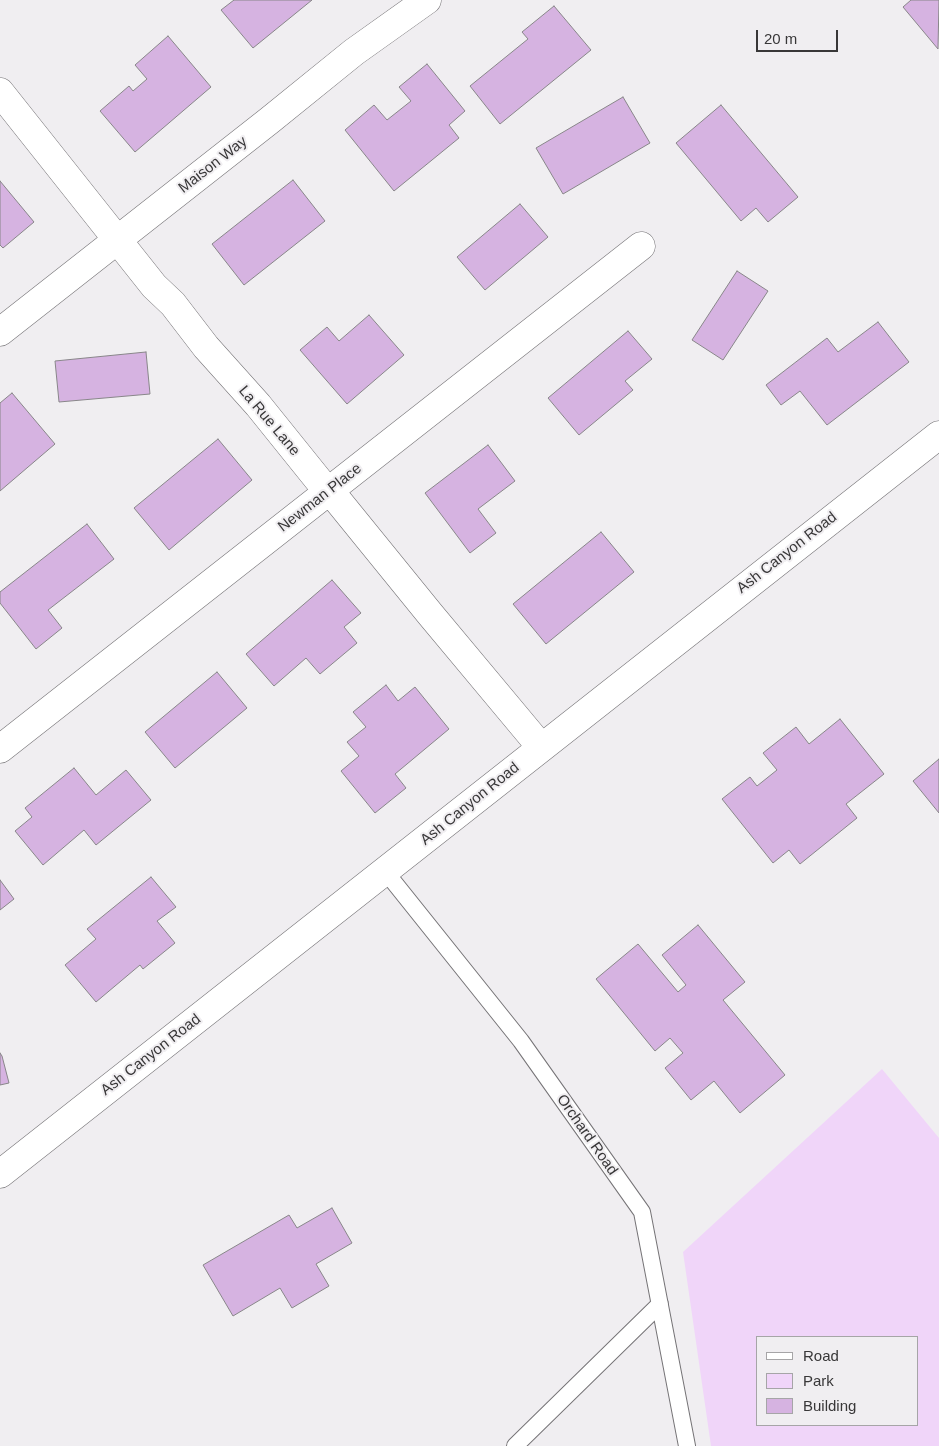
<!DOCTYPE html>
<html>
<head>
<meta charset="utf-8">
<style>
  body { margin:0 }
  #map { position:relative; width:939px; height:1446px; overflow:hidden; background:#f0eef1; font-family:Helvetica,sans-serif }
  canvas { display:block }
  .legend { position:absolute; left:756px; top:1336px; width:162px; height:90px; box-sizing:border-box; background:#f0eef1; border:1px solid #a6a5a7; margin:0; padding:6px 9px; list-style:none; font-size:15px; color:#383738 }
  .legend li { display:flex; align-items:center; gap:10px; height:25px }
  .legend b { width:25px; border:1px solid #a6a5a7 }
  .scale { position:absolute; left:756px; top:30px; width:82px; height:22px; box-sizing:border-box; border:2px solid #383738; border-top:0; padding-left:6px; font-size:15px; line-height:18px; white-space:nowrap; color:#383738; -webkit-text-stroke:4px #f0eef1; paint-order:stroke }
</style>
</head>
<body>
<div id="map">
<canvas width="939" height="1446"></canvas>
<ul class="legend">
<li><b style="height:6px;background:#fff"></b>Road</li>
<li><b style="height:14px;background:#f0d5f9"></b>Park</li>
<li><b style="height:14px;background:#d6b3e1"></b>Building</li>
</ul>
<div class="scale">20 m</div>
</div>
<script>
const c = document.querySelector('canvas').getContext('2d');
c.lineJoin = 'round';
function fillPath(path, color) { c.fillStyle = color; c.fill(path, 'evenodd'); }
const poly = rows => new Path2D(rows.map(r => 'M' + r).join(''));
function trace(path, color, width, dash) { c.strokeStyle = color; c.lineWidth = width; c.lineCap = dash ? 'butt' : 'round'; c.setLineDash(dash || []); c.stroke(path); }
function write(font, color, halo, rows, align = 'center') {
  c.font = font + ' Helvetica,sans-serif'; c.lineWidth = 4; c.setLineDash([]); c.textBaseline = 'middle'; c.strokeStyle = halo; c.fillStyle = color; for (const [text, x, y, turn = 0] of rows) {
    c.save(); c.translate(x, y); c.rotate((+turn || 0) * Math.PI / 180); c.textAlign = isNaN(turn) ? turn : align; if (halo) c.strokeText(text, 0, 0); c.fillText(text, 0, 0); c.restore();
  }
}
const green = poly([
  [882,1069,939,1138,939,1446,711,1446,683,1252],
  [758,1337,918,1337,918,1425,758,1425]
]);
const building = poly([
  [234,0,312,0,253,48,221,10,234,0],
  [911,0,939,0,938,49,903,7,911,0],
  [554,6,591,50,500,124,470,86,528,39,522,32,554,6],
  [168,36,211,87,135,152,100,111,129,86,133,91,147,79,135,65,168,36],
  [427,64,465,111,449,125,459,138,394,191,345,130,374,105,387,120,411,101,399,87,427,64],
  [623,97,650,143,563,194,536,148,623,97],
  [721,105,798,197,768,222,756,208,741,221,676,143,721,105],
  [293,180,325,221,244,285,212,244,293,180],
  [0,181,34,222,3,248,0,245,0,181],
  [520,204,548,237,485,290,457,257,520,204],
  [737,271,768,291,723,360,692,340,737,271],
  [369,315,404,355,347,404,300,350,327,327,339,341,369,315],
  [878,322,909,362,827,425,800,391,781,405,766,385,827,338,838,352,878,322],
  [628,331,652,359,625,381,633,390,579,435,548,398,628,331],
  [146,352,150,394,59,402,55,361,146,352],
  [12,393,55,444,0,491,0,403,12,393],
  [218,439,252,480,169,550,134,508,218,439],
  [488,445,515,481,478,509,496,533,470,553,425,493,488,445],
  [87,524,114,559,48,610,62,628,36,649,0,603,0,592,87,524],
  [601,532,634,572,546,644,513,604,601,532],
  [332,580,361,613,344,627,357,643,320,674,306,658,274,686,246,654,332,580],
  [217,672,247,708,175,768,145,732,217,672],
  [386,685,398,701,415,687,449,729,395,774,406,788,375,813,341,771,359,756,347,742,366,727,353,712,386,685],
  [840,719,884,774,846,804,857,818,800,864,789,850,773,863,722,799,750,777,757,786,777,770,763,753,796,727,809,744,840,719],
  [939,759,939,813,913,781,939,759],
  [74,768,96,795,126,770,151,800,96,845,84,830,43,865,15,831,32,817,25,808,74,768],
  [151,877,176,907,157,921,175,943,143,969,140,965,96,1002,65,965,96,939,87,929,151,877],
  [0,880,14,899,0,910,0,880],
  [698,925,745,982,723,1000,785,1075,740,1113,714,1081,691,1100,665,1068,683,1053,670,1038,655,1051,596,979,638,944,678,992,686,985,662,955,698,925],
  [0,1053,2,1056,9,1083,0,1085,0,1053],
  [332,1208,352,1243,316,1264,329,1286,292,1308,280,1288,233,1316,203,1265,289,1215,297,1228,332,1208]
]);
const service = poly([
  [385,871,521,1041,642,1212,687,1446],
  [515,1446,660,1304]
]);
const minor = poly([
  [0,92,154,286,173,304,206,347,258,405,328,492,335,497,430,614,541,747],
  [0,332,270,120,354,52,427,0],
  [0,749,641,246]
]);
const tertiary = poly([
  [0,1174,939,435]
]);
const streetNames = [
  ["Maison Way",213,165,-38],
  ["La Rue Lane",269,421,50],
  ["Newman Place",320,498,-38],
  ["Ash Canyon Road",787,553,-38],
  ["Ash Canyon Road",470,804,-39],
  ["Ash Canyon Road",151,1055,-38],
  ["Orchard Road",587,1135,55]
];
fillPath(green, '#f0d5f9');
fillPath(building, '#d6b3e1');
trace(building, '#888689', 1);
trace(service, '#757376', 18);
trace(minor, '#757376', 29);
trace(tertiary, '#757376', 29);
trace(service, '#fff', 16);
trace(minor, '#fff', 28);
trace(tertiary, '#fff', 28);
write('15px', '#383738', '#f0eef1', streetNames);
</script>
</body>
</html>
